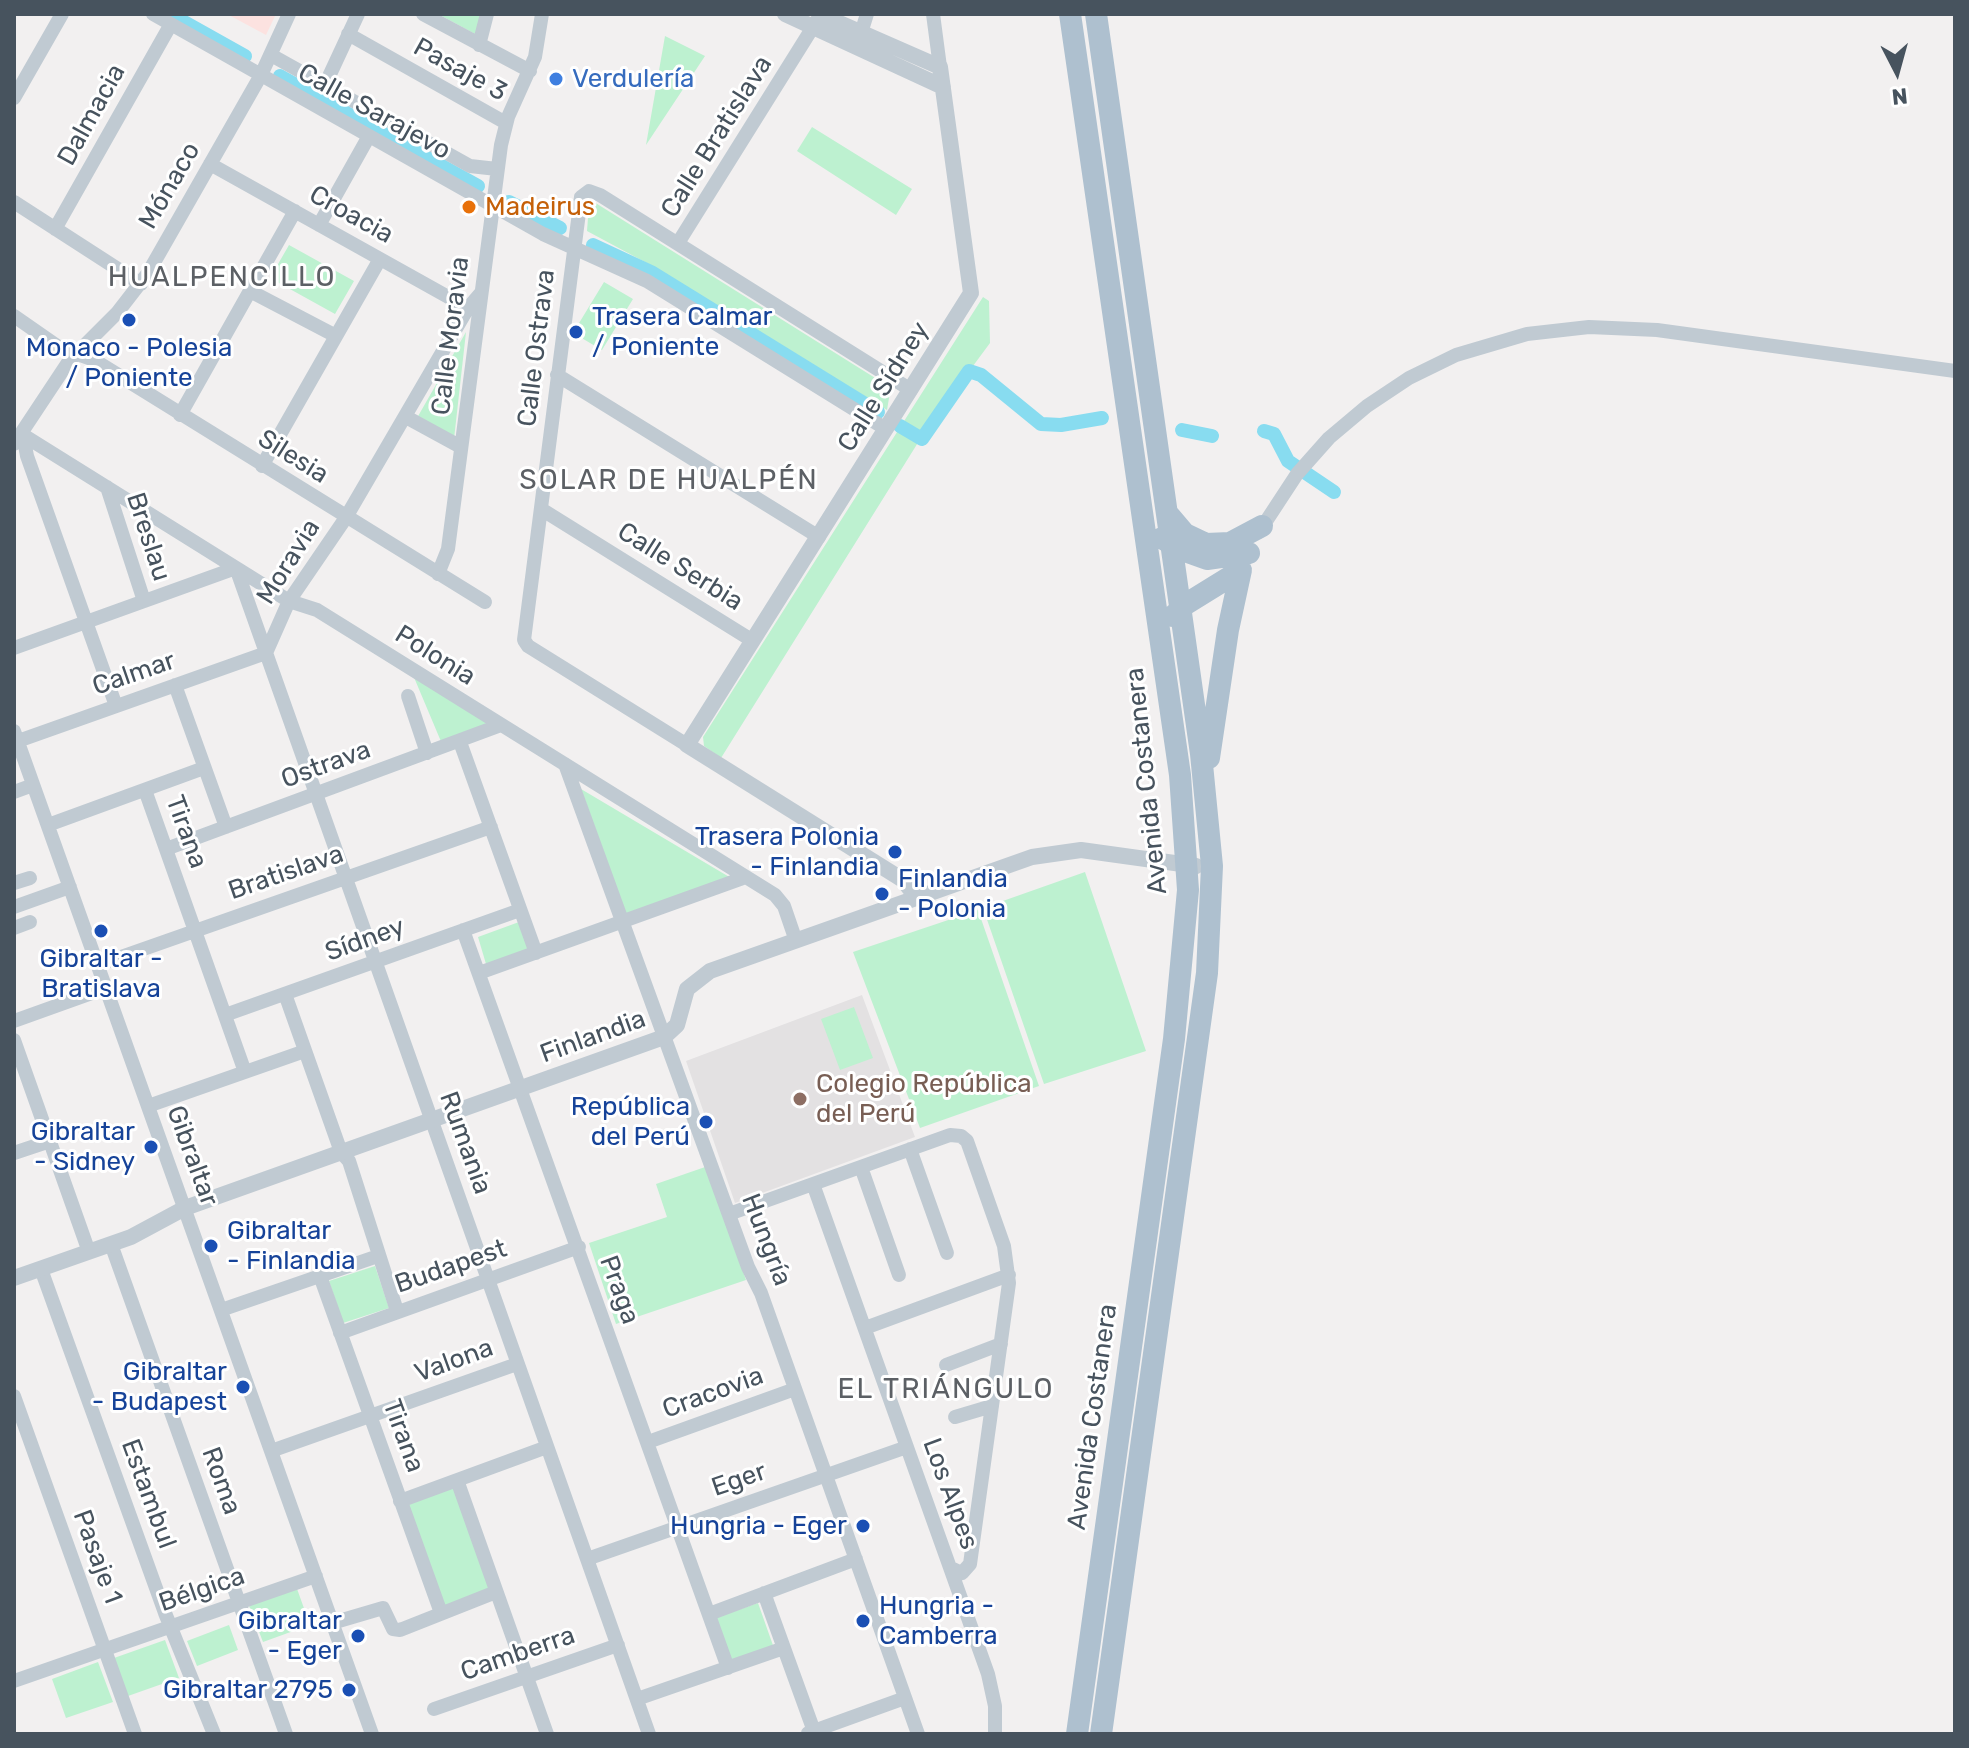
<!DOCTYPE html>
<html>
<head>
<meta charset="utf-8">
<style>
  body { margin:0 }
  #map { position:relative; width:1969px; height:1748px; overflow:hidden; background:#f2f0f0; font-family:Rubik,sans-serif }
  canvas { display:block }
  .frame { position:absolute; inset:0; border:16px solid #47535e; pointer-events:none }
  .north { position:absolute; left:1857px; top:32px; width:80px; height:80px; -webkit-text-stroke:6px #fff; paint-order:stroke; rotate:174deg; font-size:22px; font-weight:700; line-height:32px; text-align:center; color:#47535e }
  .north::after { content:''; display:block; margin:auto; width:28px; height:36px; background:#47535e; clip-path:polygon(50% 0,100% 100%,50% 72%,0 100%) }
</style>
</head>
<body>
<div id="map">
<canvas width="1969" height="1748"></canvas>
<div class="frame"></div>
<div class="north">N</div>
</div>
<script>
const c = document.querySelector('canvas').getContext('2d');
c.lineJoin = 'round';
function fillPath(path, color) { c.fillStyle = color; c.fill(path, 'evenodd'); }
const poly = rows => new Path2D(rows.map(r => 'M' + r).join(''));
function trace(path, color, width, dash) { c.strokeStyle = color; c.lineWidth = width; c.lineCap = dash ? 'butt' : 'round'; c.setLineDash(dash || []); c.stroke(path); }
function write(font, color, halo, rows, align = 'center') {
  c.font = font + ' Rubik,sans-serif'; c.lineWidth = 6; c.setLineDash([]); c.textBaseline = 'middle'; c.strokeStyle = halo; c.fillStyle = color; for (const [text, x, y, turn = 0] of rows) {
    c.save(); c.translate(x, y); c.rotate((+turn || 0) * Math.PI / 180); c.textAlign = isNaN(turn) ? turn : align; if (halo) c.strokeText(text, 0, 0); c.fillText(text, 0, 0); c.restore();
  }
}
const education = poly([
  [862,995,915,1137,735,1203,686,1061]
]);
const medical = poly([
  [227,14,276,14,266,35]
]);
const green = poly([
  [438,14,485,14,477,35],
  [665,36,705,56,646,145],
  [812,127,912,189,896,215,797,151],
  [594,202,880,381,890,392,887,410,656,268,587,231,589,204],
  [289,245,354,281,335,314,270,278],
  [604,282,633,299,602,350,573,333],
  [983,297,989,301,990,343,973,366,964,369,721,758,704,746,703,737],
  [466,332,454,439,417,418],
  [413,675,501,730,445,751],
  [581,789,731,878,626,914],
  [1085,872,1146,1051,1044,1084,983,908],
  [978,910,1039,1086,920,1128,853,952],
  [519,922,529,949,486,964,478,937],
  [854,1007,873,1058,840,1070,821,1019],
  [708,1166,746,1280,616,1324,589,1243,667,1217,656,1184],
  [375,1266,389,1308,343,1323,329,1281],
  [454,1487,490,1590,442,1607,406,1504],
  [296,1586,310,1625,263,1642,248,1603],
  [758,1603,775,1651,732,1665,715,1618],
  [229,1625,238,1650,197,1666,187,1641],
  [165,1640,179,1678,128,1696,114,1658],
  [98,1662,113,1702,66,1718,52,1679]
]);
const canal = poly([
  [170,14,245,56],
  [280,76,478,186],
  [509,202,560,228],
  [593,245,651,272,878,412],
  [900,426,922,439,969,371,981,375,1041,424,1061,425,1102,418],
  [1182,430,1212,436],
  [1264,431,1274,434,1288,461,1334,492]
]);
const minor = poly([
  [153,14,543,234,647,281,886,429],
  [423,14,530,71],
  [933,14,940,67],
  [861,33,867,14],
  [348,34,506,123],
  [479,45,487,14],
  [271,55,470,166,497,169],
  [325,85,358,14],
  [14,98,62,14],
  [210,164,468,308],
  [14,202,141,284],
  [319,225,369,136],
  [55,229,171,24],
  [678,243,818,19],
  [250,291,336,336],
  [14,316,60,348,94,360,485,602],
  [557,375,819,537],
  [180,415,295,211],
  [406,417,461,447],
  [23,435,289,601,317,610,775,895,784,906,796,941],
  [23,435,27,456,116,706],
  [14,444,69,361,117,313,148,273,261,75,289,14],
  [262,466,380,259],
  [107,487,144,601],
  [541,509,753,641],
  [1259,532,1297,474,1329,438,1367,406,1409,378,1456,355,1527,334,1589,327,1657,330,1955,371],
  [438,574,448,549,501,145,508,117,535,57,542,14],
  [14,648,236,568,649,1734],
  [175,685,226,827],
  [408,696,427,753],
  [14,731,372,1734],
  [18,741,266,653,289,601,345,519,468,308,480,294],
  [460,742,536,953],
  [687,745,528,646,524,640,581,197,589,191,600,195,911,390],
  [565,764,748,1267,761,1293,918,1734],
  [145,790,245,1072],
  [14,792,33,785],
  [48,825,204,768],
  [166,849,501,725],
  [14,883,30,878],
  [14,907,70,887],
  [14,928,30,922],
  [463,930,728,1668],
  [98,965,491,827],
  [479,973,746,877],
  [285,994,341,1152,349,1161,397,1311],
  [225,1015,520,910],
  [14,1021,106,988],
  [14,1040,89,1252],
  [148,1106,305,1051],
  [910,1149,947,1253],
  [14,1153,50,1141],
  [861,1167,899,1275],
  [813,1184,988,1674,995,1706,995,1734],
  [729,1214,950,1135,961,1136,967,1141,1004,1246,1009,1283,970,1564,962,1573,951,1568],
  [111,1244,286,1734],
  [41,1269,165,1613,214,1734],
  [320,1276,441,1613],
  [221,1310,378,1256],
  [865,1328,1009,1275],
  [340,1333,579,1247],
  [946,1365,1001,1344],
  [14,1396,135,1734],
  [955,1417,992,1406],
  [648,1442,795,1389],
  [271,1451,517,1364],
  [457,1480,547,1734],
  [400,1501,547,1447],
  [587,1559,907,1447],
  [764,1593,815,1734],
  [709,1614,856,1559],
  [332,1623,383,1608,393,1629,400,1630,496,1592],
  [14,1681,316,1576],
  [637,1699,784,1648],
  [434,1709,618,1645],
  [808,1733,905,1698]
]);
const tertiary = poly([
  [785,14,943,87],
  [819,14,940,67,971,293,687,745,903,880,917,898],
  [14,1278,131,1237,185,1208,664,1037,677,1025,687,989,710,971,1032,857,1081,850,1196,866]
]);
const primary = poly([
  [1070,14,1180,775,1188,890,1174,1039,1077,1734],
  [1096,14,1201,754,1212,866,1207,973,1101,1734],
  [1168,514,1185,534,1206,544,1230,543,1262,526],
  [1162,538,1179,549,1207,559,1249,553],
  [1173,616,1186,604,1241,570],
  [1209,758,1228,630,1241,570]
]);
const markers = [
  [556,79,8,"#3f7fe0"],
  [469,207,8,"#e8710a"],
  [129,320,8,"#1a4fb4"],
  [576,332,8,"#1a4fb4"],
  [895,852,8,"#1a4fb4"],
  [882,894,8,"#1a4fb4"],
  [101,931,8,"#1a4fb4"],
  [800,1099,8,"#8d6e63"],
  [706,1122,8,"#1a4fb4"],
  [151,1147,8,"#1a4fb4"],
  [211,1246,8,"#1a4fb4"],
  [243,1387,8,"#1a4fb4"],
  [863,1526,8,"#1a4fb4"],
  [863,1621,8,"#1a4fb4"],
  [358,1636,8,"#1a4fb4"],
  [349,1690,8,"#1a4fb4"]
];
const streetNames = [
  ["Pasaje 3",460,70,29],
  ["Calle Sarajevo",374,112,29],
  ["Dalmacia",92,115,-61],
  ["Calle Bratislava",717,137,-58],
  ["Mónaco",170,186,-60],
  ["Croacia",351,215,29],
  ["Calle Moravia",451,336,-83],
  ["Calle Ostrava",537,348,-83],
  ["Calle Sídney",884,387,-58],
  ["Silesia",293,457,32],
  ["Breslau",148,537,72],
  ["Moravia",289,562,-58],
  ["Calle Serbia",680,567,32],
  ["Polonia",435,656,32],
  ["Calmar",134,674,-19],
  ["Ostrava",326,765,-20],
  ["Avenida Costanera",1147,781,-96],
  ["Tirana",186,832,70],
  ["Bratislava",286,873,-19],
  ["Sídney",365,940,-20],
  ["Finlandia",593,1037,-20],
  ["Rumania",465,1143,70],
  ["Gibraltar",192,1156,70],
  ["Hungría",766,1240,69],
  ["Budapest",451,1267,-19],
  ["Praga",619,1290,70],
  ["Valona",454,1361,-20],
  ["Cracovia",713,1393,-20],
  ["Avenida Costanera",1093,1417,-82],
  ["Tirana",403,1436,70],
  ["Eger",739,1480,-19],
  ["Roma",221,1481,70],
  ["Estambul",148,1494,70],
  ["Los Alpes",950,1494,70],
  ["Pasaje 1",97,1557,70],
  ["Bélgica",202,1590,-19],
  ["Camberra",518,1654,-19]
];
const shopNames = [
  ["Verdulería",572,79]
];
const foodNames = [
  ["Madeirus",485,207]
];
const transitNames = [
  ["Trasera Calmar",592,317,"left"],
  ["/ Poniente",592,347,"left"],
  ["Monaco - Polesia",129,348,"center"],
  ["/ Poniente",129,378,"center"],
  ["Trasera Polonia",879,837],
  ["- Finlandia",879,867],
  ["Finlandia",898,879,"left"],
  ["- Polonia",898,909,"left"],
  ["Gibraltar -",101,959,"center"],
  ["Bratislava",101,989,"center"],
  ["República",690,1107],
  ["del Perú",690,1137],
  ["Gibraltar",135,1132],
  ["- Sidney",135,1162],
  ["Gibraltar",227,1231,"left"],
  ["- Finlandia",227,1261,"left"],
  ["Gibraltar",227,1372],
  ["- Budapest",227,1402],
  ["Hungria - Eger",847,1526],
  ["Hungria -",879,1606,"left"],
  ["Camberra",879,1636,"left"],
  ["Gibraltar",342,1621],
  ["- Eger",342,1651],
  ["Gibraltar 2795",333,1690]
];
const educationNames = [
  ["Colegio República",816,1084],
  ["del Perú",816,1114]
];
const neighbourhoodNames = [
  ["HUALPENCILLO",222,278],
  ["SOLAR DE HUALPÉN",669,481],
  ["EL TRIÁNGULO",946,1390]
];
fillPath(education, '#e3e1e2');
fillPath(medical, '#fce2e0');
fillPath(green, '#bdf1d0');
trace(canal, '#88dcf0', 14);
trace(minor, '#c0cad2', 14);
trace(tertiary, '#c0cad2', 16);
trace(primary, '#aec0cf', 22);
for (const [x, y, r, color] of markers) { const dot = new Path2D(); dot.arc(x, y, r, 0, 2 * Math.PI); c.fillStyle = color; c.fill(dot); trace(dot, '#fff', 3); }
write('26px', '#47535e', '#fff', streetNames);
write('26px', '#366cbe', '#fff', shopNames, 'left');
write('26px', '#c56008', '#fff', foodNames, 'left');
write('26px', '#164399', '#fff', transitNames, 'right');
write('26px', '#785e54', '#fff', educationNames, 'left');
c.letterSpacing = '2px';
write('28px', '#5c6065', '#fff', neighbourhoodNames);
c.letterSpacing = '0px';
</script>
</body>
</html>
